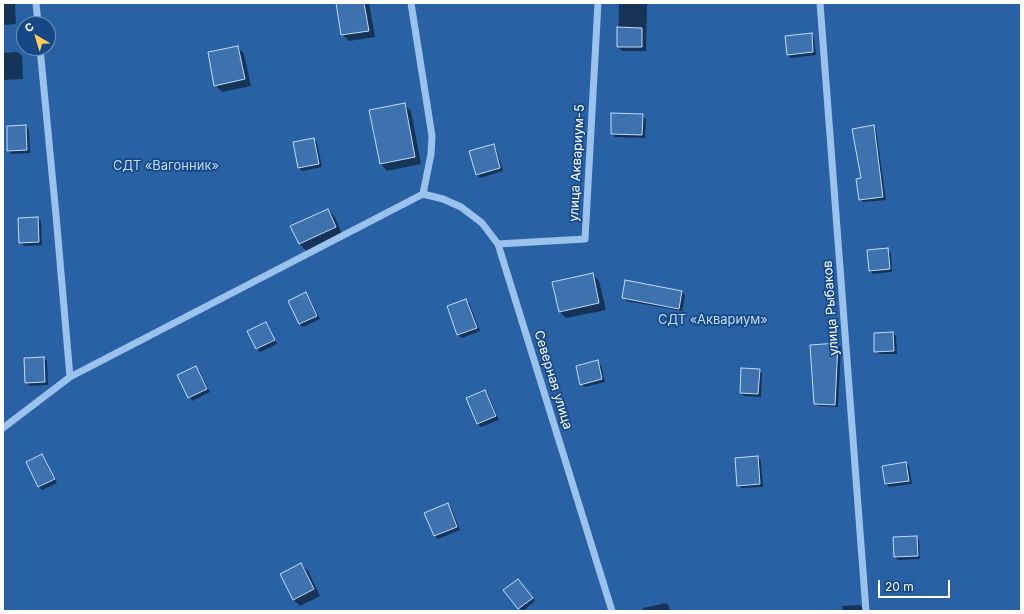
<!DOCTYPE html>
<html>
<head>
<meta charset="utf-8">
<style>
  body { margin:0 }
  #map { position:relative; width:1024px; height:614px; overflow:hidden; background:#164885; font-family:Inter,sans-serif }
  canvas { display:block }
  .frame { position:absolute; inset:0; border:4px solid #fff; pointer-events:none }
  .north { position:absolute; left:16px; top:16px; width:40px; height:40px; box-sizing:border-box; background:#164885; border:1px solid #7391b6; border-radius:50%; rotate:322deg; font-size:11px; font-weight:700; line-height:16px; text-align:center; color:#fff }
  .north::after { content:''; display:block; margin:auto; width:14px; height:18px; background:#ffcd58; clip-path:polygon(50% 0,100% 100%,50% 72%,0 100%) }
  .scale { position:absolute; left:878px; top:580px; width:72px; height:18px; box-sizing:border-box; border:2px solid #fff; border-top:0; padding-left:5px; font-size:12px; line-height:14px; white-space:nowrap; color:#fff; -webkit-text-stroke:3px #164885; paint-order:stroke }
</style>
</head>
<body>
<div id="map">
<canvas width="1024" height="614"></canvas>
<div class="frame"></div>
<div class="north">С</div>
<div class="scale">20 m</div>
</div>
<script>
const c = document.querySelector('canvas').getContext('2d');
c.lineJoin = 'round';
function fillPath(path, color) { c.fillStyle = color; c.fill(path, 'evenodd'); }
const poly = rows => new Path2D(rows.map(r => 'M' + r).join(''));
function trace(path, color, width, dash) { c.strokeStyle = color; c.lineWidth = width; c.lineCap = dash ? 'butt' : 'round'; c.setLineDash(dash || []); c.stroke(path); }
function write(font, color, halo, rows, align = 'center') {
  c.font = font + ' Inter,sans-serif'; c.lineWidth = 3.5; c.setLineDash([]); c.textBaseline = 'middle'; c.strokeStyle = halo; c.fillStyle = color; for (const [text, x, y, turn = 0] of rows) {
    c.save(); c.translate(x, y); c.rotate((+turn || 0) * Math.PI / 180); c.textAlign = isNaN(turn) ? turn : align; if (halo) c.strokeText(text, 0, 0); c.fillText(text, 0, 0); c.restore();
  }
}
const green = poly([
  [3,3,1021,3,1021,611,3,611],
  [24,24,48,24,48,48,24,48]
]);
const shadow = poly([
  [3,3,15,3,16,24,3,25],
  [337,3,369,3,375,37,349,41,342,34],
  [619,3,647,3,646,51,622,51,618,47],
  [811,34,814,37,816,55,791,58,788,55],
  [238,47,244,54,251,86,222,92,215,85],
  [18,52,22,56,23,79,4,80,3,79,3,53],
  [404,104,411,111,421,164,387,171,381,164,370,111],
  [642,115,646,119,645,138,615,137,612,134],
  [26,126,29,130,30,153,12,154,8,151],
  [873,126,876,129,886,200,863,202,860,199,862,179],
  [313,139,317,142,322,167,302,171,299,168],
  [493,145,496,148,503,171,480,178,477,175],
  [328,210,335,217,342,234,306,251,300,244,292,227],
  [38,218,41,221,42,245,24,246,20,242],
  [887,250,891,253,892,272,873,274,870,271],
  [592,274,599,281,606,310,566,318,560,312],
  [682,292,685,295,682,311,626,301,623,297],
  [305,293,309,297,320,319,303,327,300,324,289,301],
  [466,300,469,303,480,331,462,338,458,335,448,307],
  [265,323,269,326,277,344,260,352,257,349,249,331],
  [893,333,896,336,897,354,879,354,875,351],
  [838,344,841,348,838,407,818,406,815,403],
  [43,358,47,361,48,385,30,386,26,383],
  [598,362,601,365,605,382,585,387,581,384],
  [196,367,199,370,210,392,192,401,189,397],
  [759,370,762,373,761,397,744,396,741,393],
  [485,391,488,394,499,420,481,427,478,424,468,398],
  [42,455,45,458,57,483,42,490,39,487,27,463],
  [758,457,761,461,763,487,741,488,738,485],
  [906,463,909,466,912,484,889,487,886,484,883,467],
  [447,504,451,507,460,530,438,539,435,536],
  [916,537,919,540,920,559,898,560,895,557],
  [301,564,308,571,320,596,300,606,293,599],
  [521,583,535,601,523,611,519,608,505,590],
  [666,603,669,606,670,611,644,611,643,608],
  [860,605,863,608,864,611,843,611,842,606]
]);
const building = poly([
  [336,3,364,3,369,31,341,35,336,3],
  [617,27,642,28,642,47,617,47,617,27],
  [812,33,813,52,787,55,785,36,812,33],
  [238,46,245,79,214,86,208,52,238,46],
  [405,103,415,157,380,164,369,110,405,103],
  [611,113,643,114,642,135,611,134,611,113],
  [26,125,27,150,7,151,7,126,26,125],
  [874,125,883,197,859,200,856,179,861,178,852,129,874,125],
  [314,138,319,164,298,168,293,142,314,138],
  [494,144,500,168,476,175,469,151,494,144],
  [328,209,336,227,299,244,290,226,328,209],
  [38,217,39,242,19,243,18,218,38,217],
  [888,248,890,269,869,271,867,250,888,248],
  [593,273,599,303,559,312,552,282,593,273],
  [625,280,682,291,679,309,622,298,625,280],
  [306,292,317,316,299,324,288,301,306,292],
  [466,299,477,328,457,335,447,306,466,299],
  [266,322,275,340,256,349,247,331,266,322],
  [893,332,894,351,874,352,874,333,893,332],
  [838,343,835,405,814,404,810,345,838,343],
  [44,357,45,382,25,383,24,358,44,357],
  [598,360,602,379,580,385,576,366,598,360],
  [196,366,207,389,188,398,177,375,196,366],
  [741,368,760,369,758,394,740,393,741,368],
  [485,390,496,416,477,424,466,398,485,390],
  [42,454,55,479,38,487,26,462,42,454],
  [758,456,760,484,737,486,735,458,758,456],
  [906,462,909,481,885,484,882,466,906,462],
  [448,503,457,527,434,536,424,513,448,503],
  [917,536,918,556,894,557,893,537,917,536],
  [301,563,314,589,293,600,280,574,301,563],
  [518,579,533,598,518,609,503,590,518,579]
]);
const minor = poly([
  [36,3,38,24],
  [411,3,432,136,431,154,423,194],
  [820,3,866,611],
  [40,48,56,215,70,377],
  [423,194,443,199,461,207,482,223,498,244,612,611],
  [498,244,585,239,598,3],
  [3,428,70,377,423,194]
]);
const streetNames = [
  ["улица Аквариум-5",577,163,-87],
  ["улица Рыбаков",831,308,-94],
  ["Северная улица",553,380,73]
];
const parkNames = [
  ["СДТ «Вагонник»",166,166],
  ["СДТ «Аквариум»",713,320]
];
fillPath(green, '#2962a4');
fillPath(shadow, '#0007');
fillPath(building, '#3e72af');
trace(building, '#c1dbfa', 1);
trace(minor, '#9bc1ed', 7);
write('13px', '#fff', '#164885', streetNames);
write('13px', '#c1dbfa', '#164885', parkNames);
</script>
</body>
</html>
